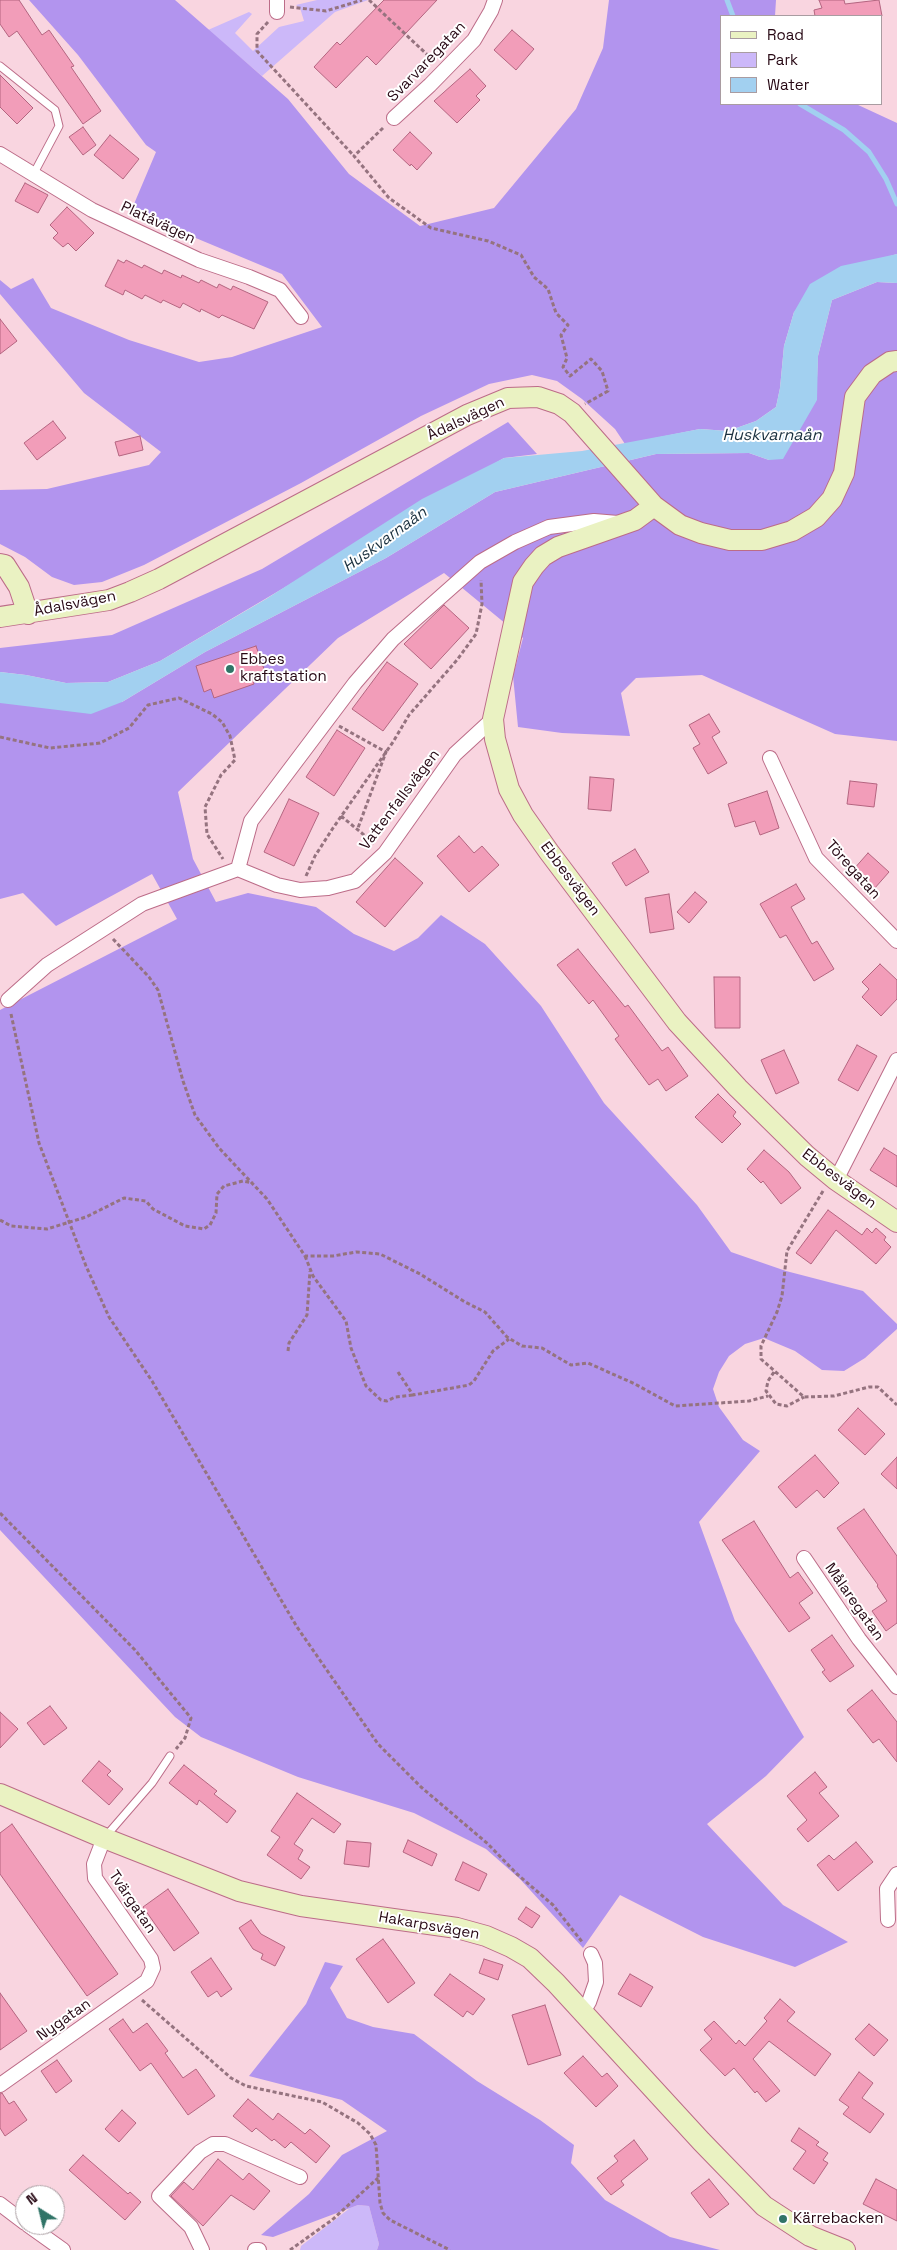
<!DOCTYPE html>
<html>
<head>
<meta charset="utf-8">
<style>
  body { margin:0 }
  #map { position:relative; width:897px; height:2250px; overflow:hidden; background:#f9d5e0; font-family:"Space Grotesk",sans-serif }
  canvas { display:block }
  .legend { position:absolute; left:720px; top:15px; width:162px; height:90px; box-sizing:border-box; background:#fff; border:1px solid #a99ca1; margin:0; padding:6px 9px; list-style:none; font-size:15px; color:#270814 }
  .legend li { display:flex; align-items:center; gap:10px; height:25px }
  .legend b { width:25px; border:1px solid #a99ca1 }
  .north { position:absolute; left:15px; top:2185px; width:50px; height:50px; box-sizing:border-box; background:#fff; border:1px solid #a99ca1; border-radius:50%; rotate:324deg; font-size:14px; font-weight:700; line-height:20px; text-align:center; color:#270814 }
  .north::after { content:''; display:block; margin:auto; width:18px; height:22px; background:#307467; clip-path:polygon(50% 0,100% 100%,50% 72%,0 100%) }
</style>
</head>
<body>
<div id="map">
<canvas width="897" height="2250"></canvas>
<ul class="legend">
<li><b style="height:6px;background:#eaf2c2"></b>Road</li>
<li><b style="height:14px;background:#ccb8f9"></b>Park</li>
<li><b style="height:14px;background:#a2d0f0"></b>Water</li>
</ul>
<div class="north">N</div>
</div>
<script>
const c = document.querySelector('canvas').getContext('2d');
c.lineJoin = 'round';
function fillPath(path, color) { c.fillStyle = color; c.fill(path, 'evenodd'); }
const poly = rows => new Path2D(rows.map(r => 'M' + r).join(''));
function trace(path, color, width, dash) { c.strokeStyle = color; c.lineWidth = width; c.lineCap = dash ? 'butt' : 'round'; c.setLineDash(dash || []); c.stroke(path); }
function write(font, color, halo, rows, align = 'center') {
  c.font = font + ' "Space Grotesk",sans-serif'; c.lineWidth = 4; c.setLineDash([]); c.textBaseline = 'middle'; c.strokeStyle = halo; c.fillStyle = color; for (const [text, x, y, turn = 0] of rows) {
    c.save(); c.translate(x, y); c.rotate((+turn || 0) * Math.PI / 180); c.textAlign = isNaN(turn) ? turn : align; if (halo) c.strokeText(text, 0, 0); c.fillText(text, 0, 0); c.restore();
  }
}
const green = poly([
  [317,0,368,0,335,12,262,76,208,30,249,12,252,14,235,33,253,51,279,27,304,21,300,8,296,5],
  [358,2205,369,2206,379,2244,377,2250,300,2250,301,2246,350,2208]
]);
const forest = poly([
  [29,0,175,0,288,99,349,174,420,226,494,208,576,109,603,48,609,0,776,0,775,16,721,16,721,104,856,104,897,123,897,254,877,260,794,312,784,346,780,388,776,407,756,421,728,431,700,429,625,444,615,429,582,399,557,381,532,375,489,384,421,416,301,483,144,565,102,582,74,585,52,577,25,557,0,544,0,490,47,489,149,465,161,452,84,393,0,294,0,280,11,289,33,278,51,308,129,340,199,362,232,357,322,327,282,274,131,211,156,152,146,145,78,55],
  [877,282,897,283,897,741,835,734,702,675,636,678,621,693,630,736,562,733,518,727,513,676,523,638,444,573,338,638,178,792,193,859,216,902,248,893,316,907,354,934,394,951,418,938,441,915,485,944,541,1006,604,1103,697,1205,731,1252,786,1271,863,1291,897,1324,897,1329,865,1358,844,1371,822,1370,795,1351,764,1338,745,1344,729,1356,719,1372,713,1389,719,1407,743,1440,760,1451,699,1522,735,1621,804,1737,766,1776,707,1824,783,1905,848,1942,795,1967,703,1937,620,1895,583,1948,520,1879,486,1849,414,1813,298,1777,201,1737,175,1717,0,1530,0,1010,177,919,152,874,56,926,23,893,0,899,0,703,122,702,205,652,386,558,495,492,656,454,749,453,769,460,816,400,818,356,832,300],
  [508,422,537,454,504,458,160,661,108,682,66,683,26,675,0,672,0,648,112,635,262,569],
  [325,1962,343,1966,330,1988,347,2018,373,2027,414,2034,477,2081,540,2120,574,2145,571,2163,605,2200,670,2237,720,2250,377,2250,379,2244,369,2206,358,2205,273,2237,261,2235,309,2194,342,2155,387,2131,342,2100,249,2076,306,2004]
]);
const water = poly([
  [897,254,897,283,877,282,832,300,818,356,817,400,783,459,769,460,749,453,656,454,495,492,386,558,205,652,122,702,91,714,0,703,0,672,26,675,66,683,108,682,160,661,266,599,422,499,504,458,582,451,700,429,728,431,756,421,776,407,780,388,784,346,794,312,810,284,841,266]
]);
const stream = poly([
  [727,0,733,16],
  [800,104,844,130,869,152,886,179,897,204]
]);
const building = poly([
  [0,0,19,0,42,35,49,30,74,66,71,67,101,111,83,124,17,31,9,37,0,24,0,0],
  [384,0,437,0,376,65,367,56,336,88,314,67,337,42,340,45,384,0],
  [819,0,844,0,845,4,879,0,882,16,815,16,814,10,822,8,819,0],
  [512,30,534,49,516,70,494,50,512,30],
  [470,69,486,86,476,96,480,100,457,123,434,101,470,69],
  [0,75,33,108,17,124,0,107,0,75],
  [83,127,96,145,83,155,69,137,83,127],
  [410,132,432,153,417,170,411,164,410,166,393,150,410,132],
  [110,135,139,159,123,179,94,155,110,135],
  [25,183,48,195,38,213,15,201,25,183],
  [67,207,94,233,76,251,68,243,63,247,53,238,58,233,50,225,67,207],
  [118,260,124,263,126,260,142,268,144,265,162,274,164,270,181,278,182,275,199,283,201,280,217,288,219,284,231,290,233,286,268,302,254,329,222,315,219,318,201,309,200,312,183,303,180,308,163,300,161,303,145,295,142,299,125,290,123,295,105,286,118,260],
  [0,319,17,341,0,354,0,319],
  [53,421,66,438,37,460,24,443,53,421],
  [140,436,143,450,119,456,115,442,140,436],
  [444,605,469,628,431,669,404,644,444,605],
  [256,646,265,672,252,677,254,684,214,698,211,689,204,692,196,666,256,646],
  [387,662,418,684,383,731,352,709,387,662],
  [709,714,720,732,712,737,727,763,708,774,693,748,700,744,689,725,709,714],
  [337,730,365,748,334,796,306,777,337,730],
  [590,777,614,779,611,811,588,809,590,777],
  [850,781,877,784,874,807,847,804,850,781],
  [767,791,779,828,760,835,755,821,735,827,728,804,767,791],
  [289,799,319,813,294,866,264,852,289,799],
  [459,836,474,853,482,846,499,865,469,892,437,856,459,836],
  [635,849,649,872,626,886,612,863,635,849],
  [868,853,889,872,874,889,853,870,868,853],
  [395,858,423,883,385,927,356,902,395,858],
  [796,884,805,899,791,907,812,944,817,941,834,969,814,981,786,935,780,938,760,904,796,884],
  [695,892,707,902,689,923,677,912,695,892],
  [669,894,674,929,650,933,645,898,669,894],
  [578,949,625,1007,628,1005,662,1051,668,1047,688,1076,666,1091,658,1079,649,1085,615,1039,619,1036,593,1000,589,1004,557,965,578,949],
  [880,964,897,980,897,999,881,1016,862,997,869,989,862,982,880,964],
  [714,977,740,977,740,1028,715,1028,714,977],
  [857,1045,877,1056,858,1091,838,1080,857,1045],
  [784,1050,799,1083,776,1094,761,1060,784,1050],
  [718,1094,736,1112,733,1116,741,1124,722,1143,695,1117,718,1094],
  [884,1148,897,1156,897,1187,870,1170,884,1148],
  [764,1150,789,1172,801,1188,781,1204,763,1181,761,1183,747,1169,764,1150],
  [828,1210,862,1235,867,1228,872,1233,876,1228,886,1237,884,1240,891,1247,876,1264,836,1230,811,1264,796,1253,828,1210],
  [858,1408,885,1434,865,1455,838,1430,858,1408],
  [815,1455,839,1483,824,1498,817,1490,796,1508,778,1487,815,1455],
  [897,1457,897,1489,881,1474,897,1457],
  [864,1509,897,1556,897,1623,886,1631,872,1611,887,1601,877,1586,878,1585,837,1528,864,1509],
  [754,1521,790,1578,798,1572,813,1593,799,1603,810,1618,789,1632,722,1540,754,1521],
  [832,1635,854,1666,830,1682,822,1672,825,1670,811,1650,832,1635],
  [872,1690,897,1722,897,1762,879,1739,873,1743,847,1710,872,1690],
  [50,1706,67,1728,44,1745,27,1723,50,1706],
  [0,1712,18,1729,0,1748,0,1712],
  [99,1761,111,1771,107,1775,123,1789,109,1805,82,1781,99,1761],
  [184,1765,217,1791,214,1794,236,1811,227,1823,199,1800,197,1805,169,1783,184,1765],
  [815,1772,827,1787,819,1793,839,1816,808,1842,797,1829,807,1820,787,1796,815,1772],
  [297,1793,341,1824,334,1833,312,1818,294,1844,303,1850,298,1859,310,1867,301,1879,267,1855,280,1837,271,1831,297,1793],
  [12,1824,118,1974,87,1996,0,1874,0,1833,12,1824],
  [408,1840,437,1854,432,1866,403,1852,408,1840],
  [347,1841,371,1843,369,1867,344,1864,347,1841],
  [856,1842,873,1862,838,1891,817,1865,829,1855,834,1860,856,1842],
  [463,1862,487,1874,479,1891,455,1880,463,1862],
  [168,1889,199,1933,174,1951,143,1907,168,1889],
  [526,1907,540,1916,532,1928,518,1919,526,1907],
  [251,1920,261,1934,285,1947,275,1966,261,1959,263,1954,253,1949,239,1928,251,1920],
  [383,1939,415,1983,388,2003,356,1959,383,1939],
  [211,1958,232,1989,221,1997,217,1991,208,1997,191,1972,211,1958],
  [484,1959,503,1965,498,1980,479,1973,484,1959],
  [450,1974,485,1999,473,2015,467,2011,463,2017,434,1995,450,1974],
  [630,1974,653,1987,641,2007,618,1994,630,1974],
  [0,1993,27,2031,0,2050,0,1993],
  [780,1999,795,2012,787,2021,831,2054,815,2076,769,2041,753,2059,780,2091,766,2102,757,2091,755,2093,734,2068,725,2076,700,2050,712,2039,704,2030,714,2021,736,2044,739,2040,745,2046,767,2021,764,2018,780,1999],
  [545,2005,561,2055,528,2065,512,2015,545,2005],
  [123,2019,133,2033,147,2023,168,2051,165,2053,183,2078,196,2069,215,2096,188,2115,151,2063,140,2071,109,2029,123,2019],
  [869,2024,888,2040,874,2056,855,2039,869,2024],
  [583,2056,602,2077,607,2073,618,2086,596,2107,564,2073,583,2056],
  [57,2060,72,2081,56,2093,41,2071,57,2060],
  [859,2072,873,2083,862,2098,884,2114,870,2133,843,2114,849,2107,839,2100,859,2072],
  [2,2093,9,2104,14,2101,27,2120,5,2136,0,2128,0,2094,2,2093],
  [248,2099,273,2120,278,2113,305,2134,310,2129,330,2146,316,2163,291,2142,285,2148,274,2139,272,2141,256,2128,252,2132,233,2116,248,2099],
  [122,2110,136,2123,119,2142,105,2129,122,2110],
  [799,2128,819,2142,816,2145,828,2153,823,2160,828,2163,814,2184,793,2169,806,2151,791,2141,799,2128],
  [634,2140,648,2159,621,2181,624,2185,611,2195,597,2178,618,2161,614,2156,634,2140],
  [83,2155,128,2194,130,2192,141,2202,125,2220,69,2170,83,2155],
  [218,2159,243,2180,249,2173,270,2191,254,2210,231,2195,203,2226,171,2196,184,2182,193,2190,218,2159],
  [709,2179,729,2204,710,2218,691,2193,709,2179],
  [876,2179,897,2190,897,2221,863,2204,876,2179]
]);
const path = poly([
  [369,0,435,62],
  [290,7,326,11,362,0],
  [268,22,257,34,257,51,354,156],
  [383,128,354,156,389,198,431,228,488,241,521,255,534,277,548,289,556,313,568,325,561,335,567,358,563,367,570,376,591,359,602,371,608,391,585,404],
  [339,726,386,752,358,828],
  [0,737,50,748,100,743,129,728,148,705,179,698,212,714,222,722,230,736,235,760,221,775,205,807,207,834,223,859],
  [341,816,375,844],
  [306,876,315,856,333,828,393,742,409,715,457,660,476,634,482,604,481,580],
  [113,939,149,977,158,990,183,1081,195,1115,219,1148,267,1199,305,1256,333,1256,356,1252,380,1254,420,1274,465,1302,485,1312,507,1337,522,1346,542,1348,571,1365,588,1363,635,1384,675,1406,749,1401,768,1396],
  [11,1014,39,1143,86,1266,109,1317,152,1381,297,1627,378,1744,421,1787,488,1844,517,1874,553,1905,583,1943],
  [823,1191,787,1251,782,1296,777,1312,761,1346,761,1359,804,1397,834,1396,869,1387,878,1387,897,1405],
  [0,1220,11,1226,47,1229,86,1217,124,1198,146,1201,153,1209,185,1226,204,1229,210,1225,216,1213,217,1194,224,1186,243,1181,253,1183],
  [305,1256,313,1276,346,1321,351,1348,366,1386,381,1400,387,1401,395,1397,413,1395],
  [288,1351,289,1343,307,1315,310,1271],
  [398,1372,413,1395,469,1385,474,1381,493,1351,509,1339],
  [774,1372,768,1381,766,1391,776,1404,787,1406,804,1397],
  [0,1513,135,1650,191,1718,185,1738,176,1749],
  [142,2000,231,2078,246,2086,322,2102,358,2123,370,2134,376,2145,380,2203,383,2213,390,2220,450,2250],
  [290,2250,332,2220,378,2178]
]);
const lane = poly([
  [0,66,55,110,59,126,33,175],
  [106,1836,152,1783,170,1756]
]);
const street = poly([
  [277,0,277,12],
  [394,118,430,85,474,40,491,11,495,0],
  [0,154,92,210,199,260,249,277,280,290,301,317],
  [770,758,816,858,897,941],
  [238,869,251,821,355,683,393,639,480,562,515,542,549,527,594,521,618,523],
  [8,1000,47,965,142,904,238,869,277,885,300,890,328,888,355,881,385,853,455,754,493,719],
  [836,1180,897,1060],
  [804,1558,859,1639,897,1687],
  [888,1920,887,1889,897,1874],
  [583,2012,589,2002,596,1982,595,1963,591,1954],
  [0,2085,147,1981,153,1968,151,1959,95,1878,94,1864,104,1838],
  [0,2204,25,2223],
  [28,2225,63,2250],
  [202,2250,191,2227,159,2196,200,2152,213,2144,225,2144,300,2177],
  [255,2250,259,2250]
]);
const secondary = poly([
  [654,506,635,520,558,547,543,556,534,566,523,582,493,719,495,739,509,789,523,815,549,852,677,1022,738,1088,807,1156,836,1180,897,1222],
  [0,564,5,565,19,587,28,614],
  [0,617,109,600,130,592,159,579,467,415,508,398,538,397,559,404,572,413,654,506,680,525,701,533,730,540,762,540,792,531,816,517,832,499,844,473,855,397,872,374,890,362,897,361],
  [0,1794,104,1838,239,1891,301,1906,457,1928,486,1936,511,1947,530,1958,556,1983,701,2141,764,2206,810,2236,845,2250]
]);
const markers = [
  [230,669,5,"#307467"],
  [783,2219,5,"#307467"]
];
const streetNames = [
  ["Svarvaregatan",427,62,-46],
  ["Platåvägen",158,223,25],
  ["Ådalsvägen",466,419,-25],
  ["Ådalsvägen",75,604,-11],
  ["Vattenfallsvägen",400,800,-53],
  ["Töregatan",853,870,48],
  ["Ebbesvägen",570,879,53],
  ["Ebbesvägen",839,1179,37],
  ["Målaregatan",854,1602,55],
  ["Tvärgatan",132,1902,56],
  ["Hakarpsvägen",429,1926,10],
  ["Nygatan",64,2020,-35]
];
const poiNames = [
  ["Ebbes",240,660],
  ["kraftstation",240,677],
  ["Kärrebacken",793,2219]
];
const waterNames = [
  ["Huskvarnaån",772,436],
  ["Huskvarnaån",385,540,-36]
];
fillPath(green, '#ccb8f9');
fillPath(forest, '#b294ee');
fillPath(water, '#a2d0f0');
trace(stream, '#a2d0f0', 5);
fillPath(building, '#f29db9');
trace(building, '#b46580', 1);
trace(lane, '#bc6c88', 9);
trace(street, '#bc6c88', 16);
trace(secondary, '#bc6c88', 22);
trace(path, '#95737f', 3, [4, 2.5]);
trace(lane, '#fff', 7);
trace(street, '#fff', 14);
trace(secondary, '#eaf2c2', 20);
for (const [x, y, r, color] of markers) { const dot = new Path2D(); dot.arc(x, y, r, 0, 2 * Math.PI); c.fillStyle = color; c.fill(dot); trace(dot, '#fff', 2); }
write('15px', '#270814', '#fff', streetNames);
write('15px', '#270814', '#fff', poiNames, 'left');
write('italic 16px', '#1a303f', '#fff', waterNames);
</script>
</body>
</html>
